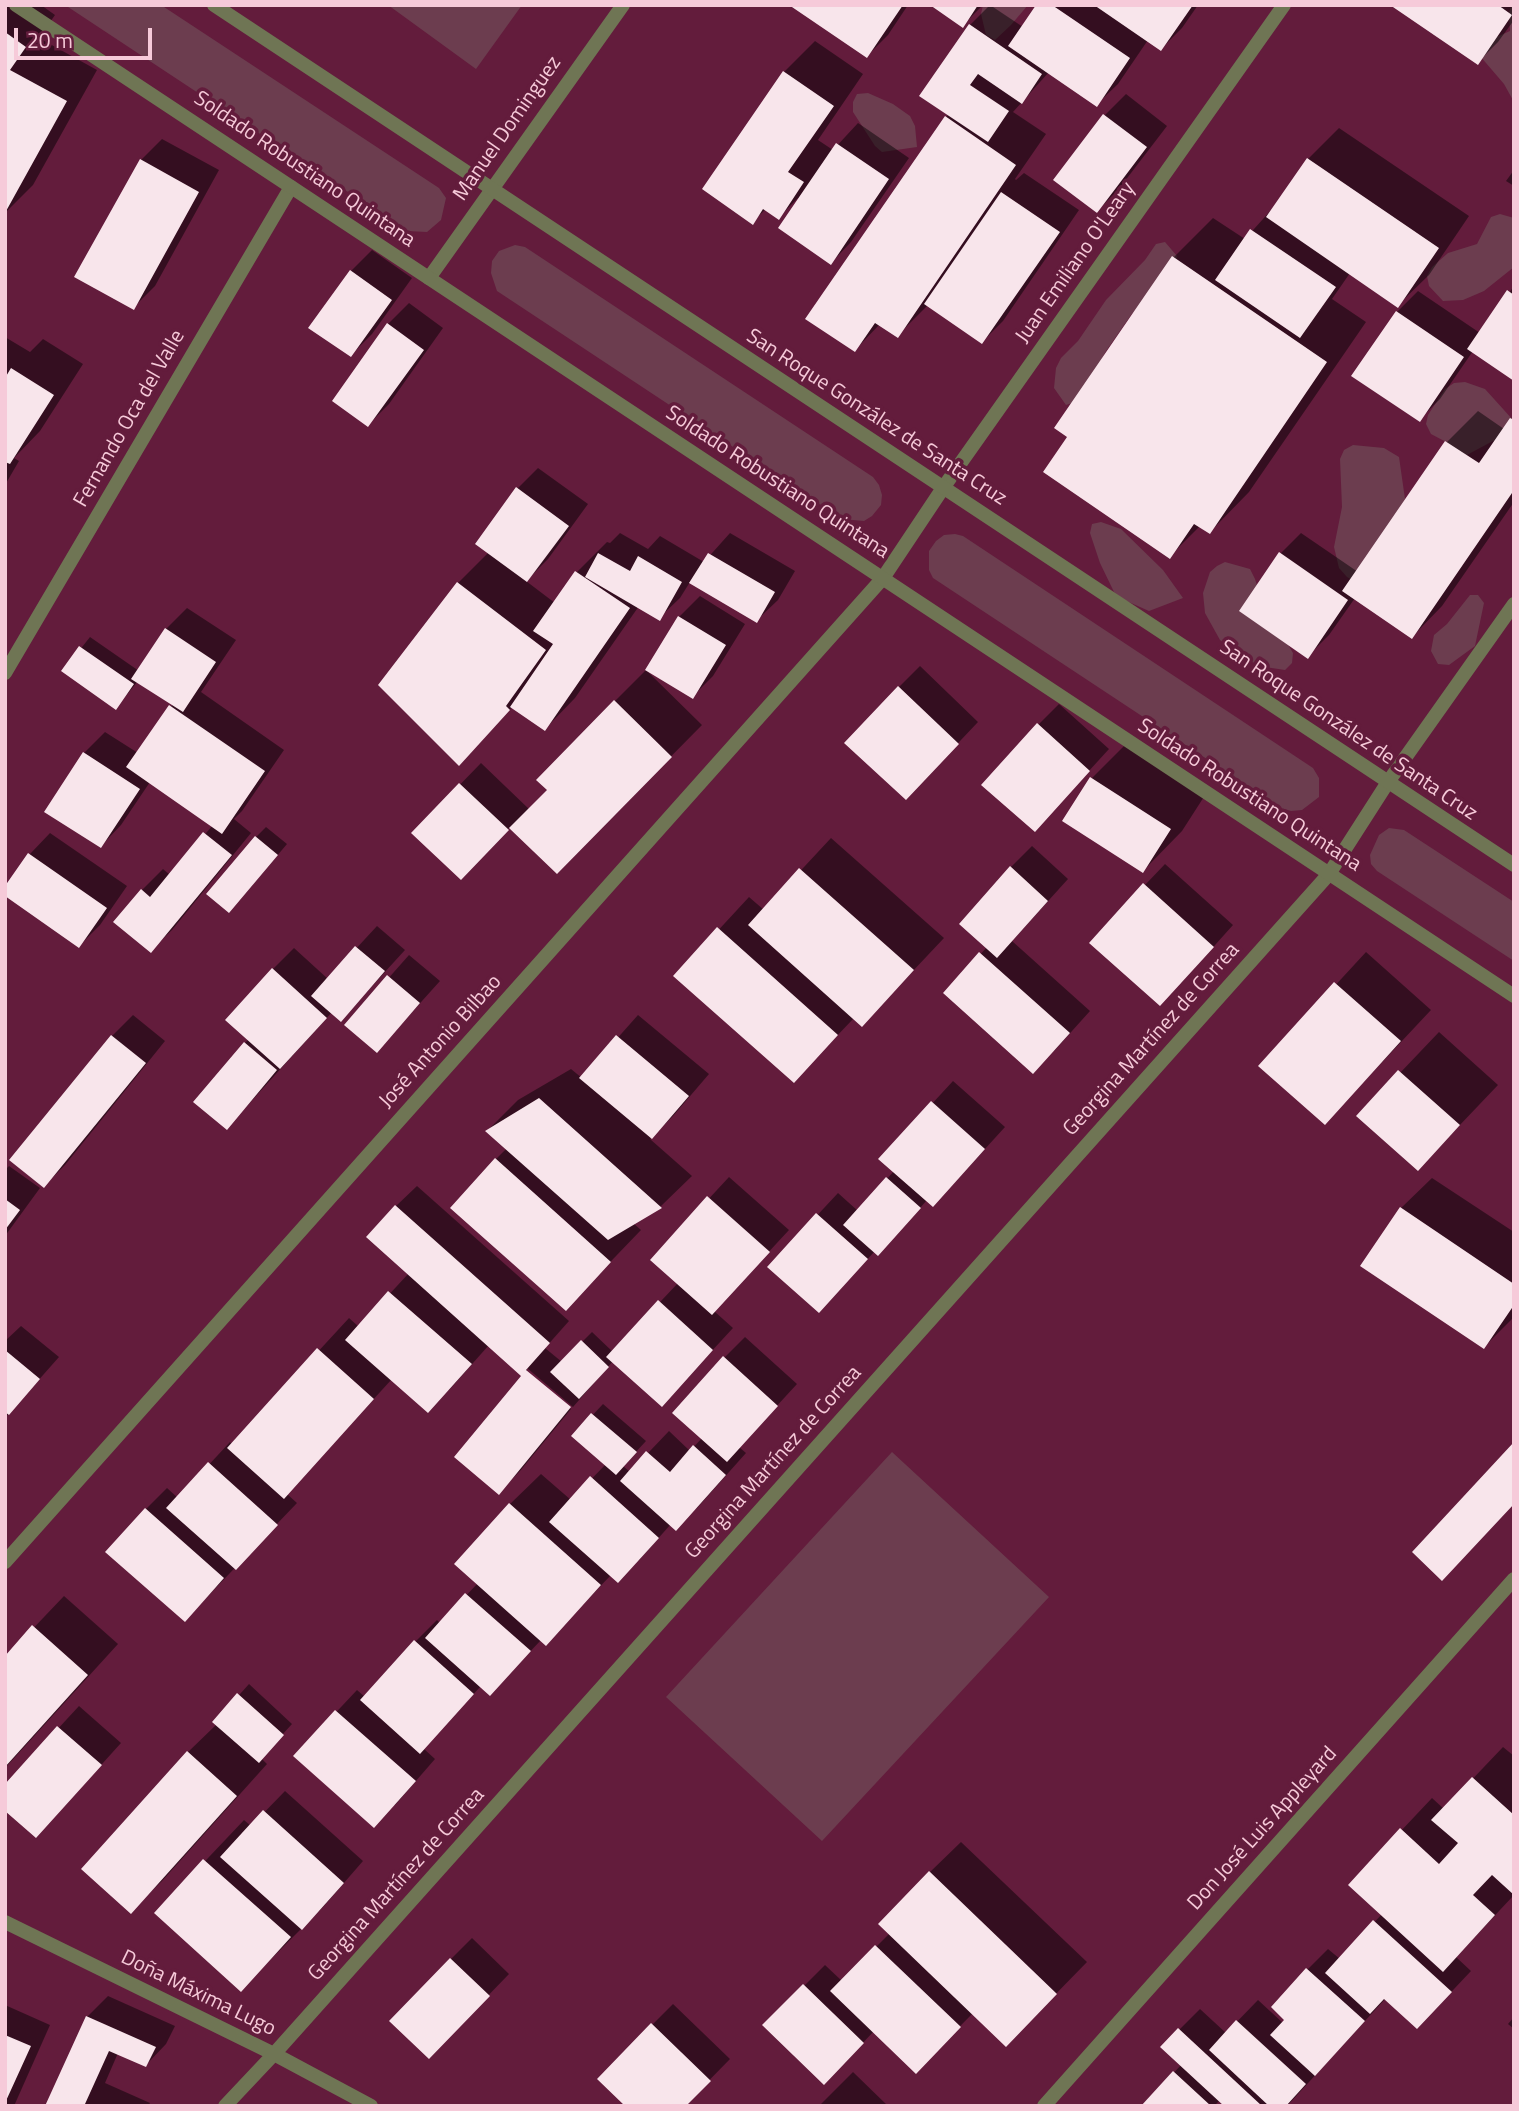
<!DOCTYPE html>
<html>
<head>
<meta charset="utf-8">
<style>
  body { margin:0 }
  #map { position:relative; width:1519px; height:2111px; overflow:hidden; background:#631c3c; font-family:"Titillium Web",sans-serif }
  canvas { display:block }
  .frame { position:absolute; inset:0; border:7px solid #f6cad9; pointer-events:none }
  .scale { position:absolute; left:14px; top:28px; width:138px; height:32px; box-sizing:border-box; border:4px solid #f6cad9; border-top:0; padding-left:9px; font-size:21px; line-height:24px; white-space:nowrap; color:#f6cad9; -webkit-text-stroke:5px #631c3c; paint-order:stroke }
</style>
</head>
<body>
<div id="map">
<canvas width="1519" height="2111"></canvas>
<div class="frame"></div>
<div class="scale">20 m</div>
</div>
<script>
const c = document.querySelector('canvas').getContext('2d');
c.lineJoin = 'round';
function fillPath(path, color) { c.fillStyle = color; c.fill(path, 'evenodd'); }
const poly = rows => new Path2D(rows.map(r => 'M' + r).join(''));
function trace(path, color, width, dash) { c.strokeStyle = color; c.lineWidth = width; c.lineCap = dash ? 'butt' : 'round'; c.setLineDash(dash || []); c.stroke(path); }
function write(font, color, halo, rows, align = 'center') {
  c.font = font + ' "Titillium Web",sans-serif'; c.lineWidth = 7; c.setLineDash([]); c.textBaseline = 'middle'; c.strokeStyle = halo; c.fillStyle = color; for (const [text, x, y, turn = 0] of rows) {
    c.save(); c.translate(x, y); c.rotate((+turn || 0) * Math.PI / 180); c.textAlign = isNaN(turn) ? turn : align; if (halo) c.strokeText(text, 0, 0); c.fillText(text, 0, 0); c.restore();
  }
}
const green = poly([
  [65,5,161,5,439,188,446,198,441,220,427,232,407,231],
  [388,5,522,5,476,69],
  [983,5,1028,5,1011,25,995,40,986,35,981,14],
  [1512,5,1514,5,1514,102,1504,84,1480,56,1492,39,1510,31,1509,12],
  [868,93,893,104,910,116,915,126,917,147,882,152,875,146,853,112,853,102,857,94],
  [1500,214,1514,218,1514,267,1484,291,1463,300,1443,301,1429,286,1427,276,1432,267,1448,253,1477,244,1491,217],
  [1165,242,1177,256,1174,266,1131,315,1106,351,1082,395,1075,402,1066,405,1054,388,1056,368,1061,358,1078,341,1106,300,1145,260,1156,244],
  [515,245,525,247,873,477,879,485,882,495,881,505,872,516,864,521,842,519,497,291,491,273,492,261,499,251],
  [1465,382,1485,389,1513,420,1503,441,1493,441,1463,457,1448,443,1431,434,1426,424,1428,415,1445,389,1454,383],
  [1353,445,1384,448,1399,457,1405,499,1356,582,1347,577,1339,568,1334,547,1342,507,1340,459,1344,450],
  [1101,522,1121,529,1163,570,1183,598,1149,611,1122,599,1114,592,1100,563,1090,533,1092,524],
  [955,534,963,536,1313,768,1319,778,1319,797,1302,810,1291,811,1281,808,933,578,929,570,929,551,936,541,944,535],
  [1225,562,1250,569,1255,579,1262,601,1293,653,1292,663,1285,670,1265,667,1244,659,1220,640,1205,613,1203,593,1210,572,1217,566],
  [1470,595,1478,595,1484,603,1475,646,1449,665,1438,664,1431,651,1434,635,1447,624],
  [1389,828,1404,830,1514,902,1514,961,1377,871,1371,864,1370,855,1379,835],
  [892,1452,1049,1597,822,1841,666,1697]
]);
const shadow = poly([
  [5,5,41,5,55,15,39,38,97,70,33,185,5,213],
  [792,5,908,5,888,35,867,56],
  [933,5,983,5,963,25],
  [990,5,1023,27,1038,5,1198,5,1182,28,1161,49,1148,40,1118,84,1097,104,1049,72,1013,112,1046,134,1015,179,1016,180,1024,173,1079,210,1003,321,982,342,928,305,897,336,880,324,855,350,946,117,949,114,970,25],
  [1393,5,1514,5,1514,20,1498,42,1477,63],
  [815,41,863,74,818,140,833,150,858,123,909,158,851,242,831,263,798,198,779,217,766,209,752,222,784,72],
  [1126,94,1167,126,1118,190,1097,211,1055,180,1105,115],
  [1339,128,1469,216,1429,275,1398,305,1350,273,1332,299,1366,322,1249,492,1210,532,1200,526,1169,557,1069,436,1174,257,1213,218,1245,239,1272,209,1308,159],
  [162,139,219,170,155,286,134,307,141,160],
  [1514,170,1514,186,1506,181],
  [372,250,412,278,372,334,351,355,311,327,351,271],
  [1514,286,1514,378,1473,351,1440,399,1419,420,1397,312,1418,291,1480,333],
  [409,303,443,328,389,404,368,425,388,324],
  [5,337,30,352,43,339,83,364,40,431,14,458,19,461,5,485],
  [1478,411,1504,429,1514,417,1514,502,1442,606,1412,637,1355,598,1329,635,1308,656,1280,554,1301,533,1358,572,1447,442],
  [538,468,588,504,548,559,526,581,555,603,577,572,607,542,610,543,620,533,648,549,660,536,704,562,730,533,795,571,778,600,757,620,690,582,680,598,659,618,639,606,575,698,545,729,513,706,489,732,380,685,458,583,489,552,517,489],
  [700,596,745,624,713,676,692,697,679,617],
  [187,608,236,640,201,692,284,750,242,811,234,819,251,833,172,930,151,950,142,890,163,869,170,875,213,825,150,782,121,825,101,846,84,753,105,732,138,753,173,704,138,681,116,708,63,671,90,637,139,671,166,629],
  [920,666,978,722,926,777,899,687],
  [646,670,702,725,557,872,510,827,482,857,414,832,481,763,530,810,549,790,615,701],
  [1059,704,1109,749,1035,830,1038,725],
  [1131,739,1209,789,1182,831,1143,871,1091,779],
  [266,827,287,844,239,901,256,837],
  [50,833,127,886,100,925,79,946,5,889,30,854],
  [831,838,944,938,862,1025,854,1018,794,1081,676,976,749,897,764,910],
  [1032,846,1068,879,1012,941,1090,1011,1054,1051,945,993,987,947,1011,867],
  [1165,864,1233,925,1181,983,1145,885],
  [377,926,405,950,341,1020,332,1012,227,1128,245,1043,249,1039,273,969,294,948,328,979],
  [1366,952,1431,1010,1325,1123,1261,1066],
  [409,955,440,981,377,1051,347,1025],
  [133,1015,165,1041,65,1165,44,1186,112,1036],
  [638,1015,709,1074,673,1116,650,1139,692,1176,661,1206,633,1223,641,1230,566,1308,496,1159,507,1148,487,1131,518,1100,571,1069,582,1078],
  [1439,1032,1498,1085,1418,1169,1359,1116],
  [953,1081,1005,1127,953,1184,927,1200,898,1233,875,1251,819,1311,769,1267,838,1193,858,1211,894,1171,881,1159],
  [9,1166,40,1188,5,1236,5,1170],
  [729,1177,789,1230,714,1311,733,1328,662,1405,613,1361,573,1407,527,1368,527,1373,571,1409,520,1471,499,1492,524,1376,489,1345,449,1390,392,1379,287,1494,297,1503,185,1620,146,1509,167,1488,178,1498,230,1442,232,1445,349,1318,359,1327,409,1273,396,1206,417,1186,569,1321,545,1348,562,1362,592,1332,613,1352,678,1283,652,1260],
  [1432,1178,1514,1232,1514,1317,1484,1347,1401,1208],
  [21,1326,59,1357,5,1418,5,1341],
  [745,1337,797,1384,739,1447,746,1453,697,1508,671,1524,639,1560,611,1575,546,1643,542,1639,490,1694,481,1686,423,1748,435,1759,395,1805,295,1756,357,1690,365,1697,416,1641,437,1620,440,1623,478,1583,510,1504,541,1474,571,1500,606,1464,573,1436,603,1404,646,1441,623,1466,630,1472,669,1431,690,1451,702,1438,724,1358],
  [64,1596,118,1644,5,1768,5,1658],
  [249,1684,292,1724,261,1758,267,1764,162,1881,131,1911,188,1752,217,1724,215,1722],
  [79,1706,121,1743,56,1815,5,1786],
  [1503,1747,1514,1756,1514,1895,1456,1957,1471,1971,1438,2006,1386,1998,1287,2106,1225,2106,1220,2100,1214,2106,1143,2106,1181,2065,1162,2047,1200,2009,1226,2033,1258,2000,1283,2023,1307,1970,1328,1949,1340,1959,1382,1914,1350,1885,1432,1798,1444,1809],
  [285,1791,363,1861,323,1907,241,1989,156,1913,244,1820,251,1826],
  [961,1842,1087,1962,1006,2045,973,2013,916,2071,874,2031,845,2062,765,2025,825,1965,842,1981,890,1933,930,1872],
  [472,1938,509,1974,449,2036,451,1959],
  [108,1996,175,2026,166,2044,146,2065,118,2053,105,2083,150,2103,148,2106,47,2106,87,2017],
  [673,2004,730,2059,684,2106,652,2025],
  [5,2005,50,2025,14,2106,5,2106],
  [1514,2017,1514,2029,1508,2024],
  [853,2072,888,2106,819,2106]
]);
const building = poly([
  [789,5,903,5,867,58],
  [930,5,978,5,963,28],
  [1036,5,1052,5,1130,58,1097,107,1008,46],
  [1094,5,1193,5,1161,51],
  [1390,5,1498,5,1512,15,1478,65],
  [969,24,1042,74,1022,104,978,74,970,85,1009,111,988,142,919,96],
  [5,32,26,47,10,70,67,101,5,213],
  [783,71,834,106,788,172,804,182,779,220,763,209,753,225,702,189],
  [1103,114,1147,147,1097,213,1053,180],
  [945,116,1016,165,898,338,875,323,855,352,805,319],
  [836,143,889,179,831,265,778,228],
  [1307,158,1439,248,1398,308,1266,217],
  [140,159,199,192,134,310,74,277],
  [1001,192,1060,232,982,344,924,304],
  [1250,229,1336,287,1300,338,1215,280],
  [1172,256,1327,362,1210,534,1194,524,1170,559,1043,472,1067,437,1054,428],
  [350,270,392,300,351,357,308,328],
  [1507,290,1514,295,1514,381,1467,349],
  [1396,311,1464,357,1420,422,1351,376],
  [387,323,424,350,368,427,332,401],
  [11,368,54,395,10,464,5,462,5,378],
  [1510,418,1514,420,1514,494,1512,493,1412,639,1342,591,1445,441,1479,463],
  [516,487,569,526,527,582,475,544],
  [1279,552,1348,600,1308,659,1239,611],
  [598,553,630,571,638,556,682,582,660,621,585,577],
  [708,553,775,592,757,623,689,583],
  [575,571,630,608,545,731,510,707,553,644,533,631],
  [457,582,546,650,506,706,510,710,459,766,378,685],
  [678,616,726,645,693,699,645,670],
  [165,628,216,662,183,712,131,679],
  [79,646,134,684,116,710,61,671],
  [898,686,959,744,906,800,844,743],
  [614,700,672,757,557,874,509,828,547,790,536,780],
  [169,705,265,771,222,834,126,767],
  [1037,723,1090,771,1035,832,981,785],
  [83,752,140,789,101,848,44,812],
  [1090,777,1171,829,1143,873,1062,821],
  [459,783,509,830,461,880,411,833],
  [203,832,232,855,151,953,113,922,141,889,150,897],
  [255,836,278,855,229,913,206,894],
  [28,853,107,908,79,948,5,896,5,886],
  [1010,866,1048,901,997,958,959,924],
  [799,868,914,970,862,1027,748,925],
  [1143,883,1214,947,1160,1006,1089,943],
  [717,927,838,1035,794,1083,673,976],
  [355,946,385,971,341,1022,311,996],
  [979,952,1070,1033,1033,1074,943,993],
  [272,968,327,1018,280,1069,225,1020],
  [387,975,420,1003,377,1053,344,1025],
  [1334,982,1401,1041,1325,1125,1258,1066],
  [111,1035,146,1063,44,1188,9,1160],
  [616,1035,689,1096,652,1139,579,1078],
  [244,1042,277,1070,227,1130,193,1102],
  [1398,1070,1460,1125,1418,1171,1356,1116],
  [539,1098,662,1208,608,1240,485,1131],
  [931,1101,985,1149,933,1207,878,1159],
  [495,1158,611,1262,566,1311,450,1208],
  [886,1177,921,1208,878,1256,843,1225],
  [707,1196,770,1252,712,1315,650,1260],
  [5,1199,20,1210,5,1230],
  [395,1205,550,1343,526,1370,571,1407,499,1495,454,1457,521,1376,366,1237],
  [1400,1207,1514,1284,1514,1305,1484,1349,1360,1266],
  [816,1213,868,1259,819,1313,767,1267],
  [388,1291,472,1364,428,1413,345,1340],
  [658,1300,713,1350,662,1407,606,1357],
  [581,1340,609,1367,579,1399,550,1372],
  [317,1348,374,1399,284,1499,227,1448],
  [5,1350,40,1379,9,1415,5,1412],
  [723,1356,778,1406,727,1462,672,1413],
  [591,1413,637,1452,616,1475,571,1436],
  [1514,1442,1514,1504,1442,1581,1412,1552],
  [693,1445,726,1475,676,1531,620,1481,646,1451,670,1472],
  [208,1462,278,1525,236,1570,166,1508],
  [590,1476,659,1538,618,1583,549,1522],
  [509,1503,601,1585,546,1646,454,1564],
  [145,1508,224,1578,185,1622,105,1552],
  [465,1593,531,1651,490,1696,425,1638],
  [32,1625,88,1675,5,1767,5,1656],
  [414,1640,474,1694,420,1754,360,1700],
  [237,1693,284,1735,259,1763,212,1722],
  [335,1710,416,1781,374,1828,293,1756],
  [57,1726,102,1765,36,1838,5,1811,5,1784],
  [187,1751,237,1796,131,1914,81,1869],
  [1472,1777,1514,1815,1514,1895,1492,1875,1473,1895,1495,1915,1443,1972,1348,1885,1400,1828,1439,1864,1458,1843,1431,1820],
  [263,1810,344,1883,302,1930,220,1857],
  [203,1859,291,1937,241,1992,154,1913],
  [929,1871,1057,1994,1006,2047,878,1924],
  [1373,1920,1452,1992,1417,2029,1384,1999,1370,2014,1325,1973],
  [875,1945,961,2027,916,2074,830,1991],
  [450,1958,490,1996,429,2059,389,2021],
  [1306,1968,1365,2021,1315,2076,1270,2035,1284,2020,1271,2007],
  [803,1984,864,2043,824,2085,762,2025],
  [86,2016,156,2047,146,2067,109,2051,85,2104,90,2106,45,2106],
  [1236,2020,1306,2084,1286,2106,1269,2106,1209,2050],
  [651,2023,711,2081,686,2106,625,2106,597,2079],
  [1178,2028,1262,2106,1224,2106,1160,2047],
  [5,2035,31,2046,5,2103],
  [1173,2071,1211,2106,1141,2106]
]);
const minor = poly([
  [429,278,623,5],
  [5,673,291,187],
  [5,1562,883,578,943,488,1284,5],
  [5,1922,274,2054,371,2106],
  [225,2106,274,2054,1329,874,1388,782,1514,604],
  [1044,2106,1514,1579]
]);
const tertiary = poly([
  [16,5,1514,996],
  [214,5,1514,865]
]);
const streetNames = [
  ["Manuel Dominguez",508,129,-55],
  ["Soldado Robustiano Quintana",304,170,34],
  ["Juan Emiliano O'Leary",1076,263,-55],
  ["San Roque González de Santa Cruz",876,418,33],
  ["Fernando Oca del Valle",130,419,-60],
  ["Soldado Robustiano Quintana",777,483,33],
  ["San Roque González de Santa Cruz",1348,731,34],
  ["Soldado Robustiano Quintana",1249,796,33],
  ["Georgina Martínez de Correa",1152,1040,-48],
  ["José Antonio Bilbao",441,1042,-48],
  ["Georgina Martínez de Correa",774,1463,-48],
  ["Don José Luis Appleyard",1263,1829,-48],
  ["Georgina Martínez de Correa",397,1885,-48],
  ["Doña Máxima Lugo",198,1994,26]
];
fillPath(green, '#6c3d4f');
fillPath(shadow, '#0007');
fillPath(building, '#f8e5eb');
trace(minor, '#6f7554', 14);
trace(tertiary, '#6f7554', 14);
write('21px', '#f6cad9', '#631c3c', streetNames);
</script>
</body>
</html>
